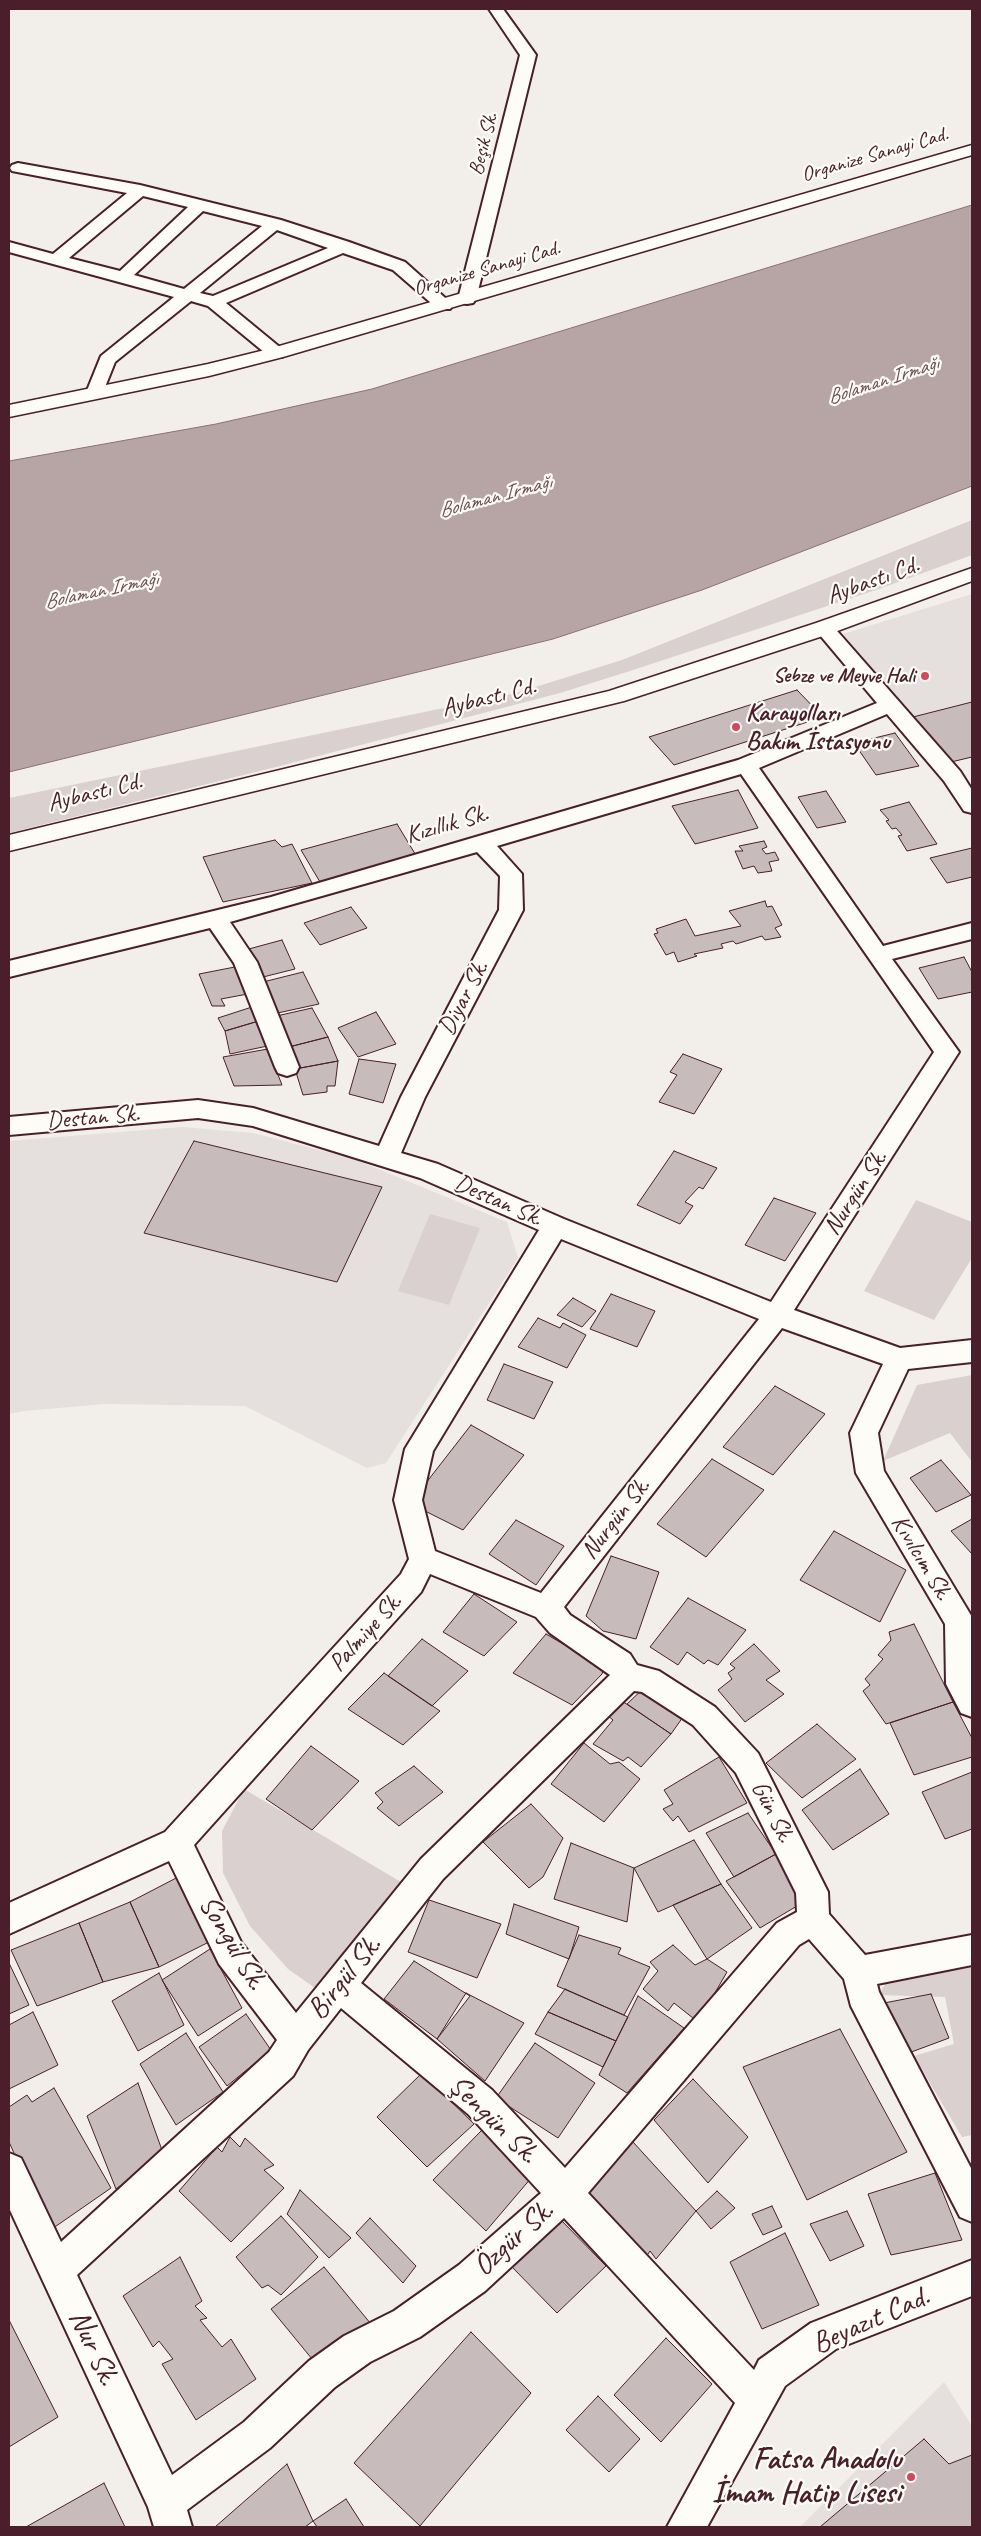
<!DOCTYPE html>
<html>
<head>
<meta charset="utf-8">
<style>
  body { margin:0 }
  #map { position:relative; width:981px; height:2536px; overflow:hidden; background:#f2efeb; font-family:Caveat,sans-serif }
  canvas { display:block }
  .frame { position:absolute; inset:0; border:10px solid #4a1f2b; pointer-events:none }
</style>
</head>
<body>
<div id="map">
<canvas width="981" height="2536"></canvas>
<div class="frame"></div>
</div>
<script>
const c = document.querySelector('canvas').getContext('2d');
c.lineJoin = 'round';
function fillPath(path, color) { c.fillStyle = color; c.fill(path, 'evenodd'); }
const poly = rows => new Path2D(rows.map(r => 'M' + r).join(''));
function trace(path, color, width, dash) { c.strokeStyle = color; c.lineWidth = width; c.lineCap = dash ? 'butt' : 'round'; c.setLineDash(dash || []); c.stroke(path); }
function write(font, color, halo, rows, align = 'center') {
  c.font = font + ' Caveat,sans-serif'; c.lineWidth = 4.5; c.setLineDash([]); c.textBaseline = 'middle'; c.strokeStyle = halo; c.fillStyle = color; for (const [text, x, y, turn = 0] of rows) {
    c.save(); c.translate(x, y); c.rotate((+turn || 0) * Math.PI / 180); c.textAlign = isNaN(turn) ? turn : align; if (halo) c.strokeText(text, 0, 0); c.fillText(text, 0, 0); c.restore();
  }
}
const built = poly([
  [972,594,972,757,951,762,843,634],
  [182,1127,253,1133,354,1159,507,1222,518,1258,386,1463,367,1468,245,1406,105,1404,24,1411,9,1414,9,1141],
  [944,2382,972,2426,972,2527,800,2527]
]);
const green = poly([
  [972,520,972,555,882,588,630,671,560,693,280,766,9,833,9,798,516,693,622,660],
  [916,1200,972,1222,972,1258,934,1320,864,1291],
  [430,1214,480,1228,449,1305,398,1291],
  [972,1375,972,1462,950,1433,883,1461,917,1385],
  [244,1789,401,1882,315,1988,288,1969,250,1926,223,1873,222,1831],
  [972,1965,972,2135,962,2137,914,2056,954,2044,945,1997,879,1995,889,1977]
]);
const water = poly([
  [972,205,972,486,702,590,553,639,9,772,9,461,216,424,372,389,972,205]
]);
const building = poly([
  [797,690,823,717,674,765,649,737,797,690],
  [972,702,972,757,951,762,913,717,972,702],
  [895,733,919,766,876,775,854,743,895,733],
  [738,790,758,828,695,844,672,806,738,790],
  [826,791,846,822,817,828,798,797,826,791],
  [909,802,937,844,907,851,898,836,902,835,896,828,892,829,886,821,889,820,880,810,909,802],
  [397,824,417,857,320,882,301,850,397,824],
  [275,840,282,847,292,844,312,883,223,902,203,857,275,840],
  [764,841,767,847,762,849,766,854,775,852,779,860,769,862,772,871,758,873,754,866,743,869,735,851,743,851,739,846,764,841],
  [972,848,972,877,947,883,930,858,972,848],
  [765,901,767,907,772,906,782,925,775,928,781,937,765,940,762,936,736,944,733,941,721,944,723,948,694,954,697,956,678,962,674,952,666,955,654,934,658,933,656,929,686,919,695,936,741,926,729,911,765,901],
  [351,907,367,928,320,945,304,923,351,907],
  [282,940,295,969,259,978,245,950,282,940],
  [964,957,972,972,972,992,938,999,919,968,964,957],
  [240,966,253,993,221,999,225,1006,212,1006,199,974,240,966],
  [303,972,319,1004,273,1014,259,983,303,972],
  [255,1006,262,1020,225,1031,218,1018,255,1006],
  [312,1008,328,1037,285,1048,272,1017,312,1008],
  [376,1012,396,1044,358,1057,338,1028,376,1012],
  [262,1020,272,1045,230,1054,225,1031,262,1020],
  [328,1037,338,1061,295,1069,285,1048,328,1037],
  [268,1049,282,1085,234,1086,223,1057,268,1049],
  [683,1054,722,1069,694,1114,659,1102,677,1075,670,1072,683,1054],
  [359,1059,396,1064,383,1103,349,1094,359,1059],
  [338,1061,335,1086,327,1086,327,1092,303,1095,295,1069,338,1061],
  [194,1141,382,1187,337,1282,144,1233,194,1141],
  [674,1151,717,1168,703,1189,699,1187,685,1202,693,1206,680,1224,637,1205,674,1151],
  [774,1198,816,1213,785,1261,745,1245,774,1198],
  [611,1294,655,1311,637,1347,590,1329,611,1294],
  [573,1298,596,1311,582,1327,557,1315,573,1298],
  [538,1318,560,1328,563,1323,586,1335,567,1368,518,1347,538,1318],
  [504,1364,553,1382,534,1419,487,1400,504,1364],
  [775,1386,825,1414,773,1475,723,1447,775,1386],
  [471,1425,524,1455,463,1530,423,1510,422,1488,471,1425],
  [712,1459,764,1490,706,1557,657,1524,712,1459],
  [941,1460,971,1495,936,1512,910,1478,941,1460],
  [972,1519,972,1554,951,1531,972,1519],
  [516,1520,564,1546,536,1585,489,1554,516,1520],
  [834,1531,906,1570,880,1622,800,1580,834,1531],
  [611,1556,659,1572,636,1639,603,1631,586,1616,611,1556],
  [474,1594,517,1622,484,1656,443,1632,474,1594],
  [688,1598,746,1630,718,1665,708,1660,704,1664,687,1652,678,1665,650,1647,688,1598],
  [914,1624,953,1702,886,1724,863,1691,870,1685,865,1679,883,1659,878,1655,891,1640,889,1632,914,1624],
  [546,1634,604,1668,602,1674,572,1705,513,1673,546,1634],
  [422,1639,468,1671,432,1706,388,1676,422,1639],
  [754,1644,780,1671,766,1680,784,1694,745,1722,718,1690,732,1679,728,1673,735,1668,730,1664,754,1644],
  [384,1673,440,1711,403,1745,348,1709,384,1673],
  [646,1686,683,1717,671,1734,627,1704,646,1686],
  [622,1701,671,1734,641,1767,628,1757,623,1761,593,1744,613,1720,608,1716,622,1701],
  [953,1702,972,1738,972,1757,914,1775,890,1723,953,1702],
  [817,1724,856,1759,802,1798,766,1763,817,1724],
  [584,1743,610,1764,619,1762,640,1779,604,1822,551,1784,584,1743],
  [311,1746,359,1781,312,1830,266,1799,311,1746],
  [719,1757,747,1803,689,1832,678,1816,673,1821,663,1809,673,1804,664,1790,719,1757],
  [414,1766,443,1792,399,1826,377,1808,383,1802,375,1793,414,1766],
  [860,1769,889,1814,833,1850,802,1810,860,1769],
  [972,1772,972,1829,945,1839,922,1792,972,1772],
  [531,1804,563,1838,543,1877,529,1888,483,1842,531,1804],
  [748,1813,776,1854,734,1877,706,1833,748,1813],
  [694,1840,721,1884,658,1912,634,1868,694,1840],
  [571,1843,634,1868,627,1922,554,1899,571,1843],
  [776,1854,802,1903,760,1928,726,1881,776,1854],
  [180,1876,211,1941,159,1967,130,1902,180,1876],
  [721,1884,752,1928,707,1959,673,1905,721,1884],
  [429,1900,501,1924,477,1978,408,1952,429,1900],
  [130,1902,159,1967,103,1982,79,1923,130,1902],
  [514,1904,579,1927,569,1959,506,1934,514,1904],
  [79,1923,103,1982,37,2006,11,1950,79,1923],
  [579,1935,621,1948,618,1954,650,1967,624,2015,557,1986,579,1935],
  [673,1945,695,1965,707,1959,727,1972,698,2022,674,2003,668,2011,643,1989,658,1971,650,1962,673,1945],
  [210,1949,242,2008,198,2036,162,1980,210,1949],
  [414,1961,470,1996,437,2039,384,1999,414,1961],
  [9,1963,29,2005,9,2014,9,1963],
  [159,1973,184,2025,138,2051,112,2001,159,1973],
  [565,1989,628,2017,616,2041,548,2012,565,1989],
  [466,1993,524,2023,485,2081,437,2039,466,1993],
  [931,1994,949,2038,906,2054,884,2003,931,1994],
  [638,1996,684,2028,627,2093,599,2075,638,1996],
  [33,2012,58,2065,9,2089,9,2025,33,2012],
  [548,2012,616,2041,603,2067,535,2034,548,2012],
  [246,2014,271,2050,227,2086,199,2047,246,2014],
  [840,2029,907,2152,807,2200,743,2067,840,2029],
  [186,2033,223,2092,176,2125,140,2064,186,2033],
  [535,2043,595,2083,558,2138,496,2098,535,2043],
  [422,2073,474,2124,427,2167,377,2117,422,2073],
  [693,2079,748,2137,708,2183,654,2120,693,2079],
  [138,2083,163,2153,116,2189,87,2116,138,2083],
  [54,2088,111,2188,49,2231,9,2142,9,2107,27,2095,32,2102,54,2088],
  [482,2130,532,2177,486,2231,433,2180,482,2130],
  [230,2137,240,2147,245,2138,274,2165,264,2170,284,2188,231,2242,179,2191,217,2147,222,2152,230,2137],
  [633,2142,696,2211,656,2259,650,2251,646,2257,582,2191,633,2142],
  [935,2173,962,2240,891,2255,868,2194,935,2173],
  [300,2190,351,2238,329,2258,287,2214,300,2190],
  [717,2191,735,2208,711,2229,696,2211,717,2191],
  [772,2206,782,2227,763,2235,752,2214,772,2206],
  [847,2211,864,2246,830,2261,810,2224,847,2211],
  [281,2216,318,2257,281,2295,268,2285,262,2288,236,2257,281,2216],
  [370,2218,416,2266,403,2283,356,2233,370,2218],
  [560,2219,606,2266,557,2313,511,2266,560,2219],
  [785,2233,819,2305,762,2329,730,2262,785,2233],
  [180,2257,202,2301,195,2306,207,2318,200,2320,222,2347,231,2339,256,2379,196,2420,162,2364,173,2359,159,2341,153,2347,123,2296,180,2257],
  [324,2267,371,2324,317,2365,271,2309,324,2267],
  [9,2320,58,2417,9,2447,9,2320],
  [471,2332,531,2393,420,2526,354,2463,471,2332],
  [666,2338,712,2384,661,2442,614,2395,666,2338],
  [598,2396,640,2439,609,2472,566,2430,598,2396],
  [924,2439,949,2464,972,2455,972,2527,820,2527,924,2439],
  [287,2464,313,2521,305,2527,215,2527,287,2464],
  [104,2483,125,2527,26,2527,104,2483],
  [346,2499,364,2527,317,2527,313,2521,346,2499]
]);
const street = poly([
  [489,9,503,9,536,55,476,299,473,303,467,304,461,303,458,299,520,55,489,9],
  [18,163,140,185,281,220,349,242,405,262,453,305,450,309,438,309,393,270,343,253,226,303,282,349,285,353,282,357,270,357,208,306,191,301,115,362,101,397,89,397,86,393,101,356,174,297,9,252,9,242,53,254,127,193,12,171,10,168,12,165,18,163],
  [143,196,188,207,120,271,69,258,143,196],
  [203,211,262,226,184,289,134,275,203,211],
  [277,230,328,248,213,296,200,293,277,230],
  [824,622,831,624,960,771,972,790,972,813,964,811,944,781,887,714,759,768,883,946,972,923,972,939,892,959,959,1052,794,1310,900,1348,972,1340,972,1362,908,1369,878,1433,884,1471,972,1617,972,1717,961,1713,946,1684,945,1624,856,1473,850,1433,883,1364,782,1328,564,1607,570,1615,630,1654,637,1665,659,1671,715,1707,758,1753,828,1892,829,1914,865,1955,972,1935,972,1965,877,1984,879,1992,972,2170,972,2222,960,2217,851,2006,844,1979,809,1939,799,1945,588,2193,754,2370,759,2360,811,2323,972,2260,972,2296,836,2349,785,2386,707,2527,667,2527,735,2403,564,2218,485,2291,420,2337,370,2362,335,2387,270,2448,187,2510,192,2527,154,2527,148,2507,9,2208,9,2153,21,2158,61,2242,269,2052,277,2040,219,1964,169,1861,9,1934,9,1903,165,1832,401,1574,409,1559,394,1500,405,1449,539,1230,420,1178,253,1126,198,1118,9,1135,9,1117,198,1100,253,1108,379,1146,401,1097,499,910,500,876,477,852,230,922,257,962,299,1067,296,1073,287,1076,278,1073,275,1067,234,963,210,928,9,977,9,961,271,897,738,760,877,703,814,628,817,624,824,622],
  [741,774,934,1052,771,1302,564,1219,438,1164,401,1153,425,1097,523,910,522,874,497,846,741,774],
  [561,1239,759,1319,541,1593,435,1551,422,1500,433,1451,561,1239],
  [430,1574,536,1617,550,1633,610,1675,421,1859,296,2013,241,1942,194,1845,421,1592,430,1574],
  [634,1691,642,1692,693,1725,736,1773,796,1893,797,1912,777,1923,565,2168,492,2090,361,1983,443,1879,634,1691],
  [341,2008,468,2114,541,2193,459,2265,394,2311,344,2336,309,2361,244,2422,172,2475,77,2275,293,2076,308,2050,341,2008]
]);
const secondary = poly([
  [972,145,972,155,283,357,209,376,9,417,9,405,208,364,269,349,972,145],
  [972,568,972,581,832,633,624,701,9,851,9,835,609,691,816,623,972,568]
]);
const markers = [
  [925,676,5,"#d1495b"],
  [736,727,5,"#d1495b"],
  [911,2477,5,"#d1495b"]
];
const farStreetnames = [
  ["Beşik Sk.",484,144,-76],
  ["Organize Sanayi Cad.",875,155,-16],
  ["Organize Sanayi Cad.",487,269,-16]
];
const farWaternames = [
  ["Bolaman Irmağı",883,381,-18],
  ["Bolaman Irmağı",495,497,-15],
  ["Bolaman Irmağı",101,591,-12]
];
const farPoinames = [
  ["Sebze ve Meyve Hali",915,676]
];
const streetNames = [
  ["Aybastı Cd.",873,581,-20],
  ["Aybastı Cd.",489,698,-14],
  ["Aybastı Cd.",95,793,-14],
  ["Kızıllık Sk.",447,825,-16],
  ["Diyar Sk.",464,998,-62],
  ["Destan Sk.",93,1118,-5],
  ["Nurgün Sk.",856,1193,-57],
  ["Destan Sk.",498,1201,24],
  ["Nurgün Sk.",616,1519,-52],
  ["Kıvılcım Sk.",921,1558,59],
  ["Palmiye Sk.",366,1633,-48],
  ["Gün Sk.",772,1812,63]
];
const poiNames = [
  ["Karayolları",746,713],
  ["Bakım İstasyonu",746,742]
];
const nearStreetnames = [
  ["Songül Sk.",232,1943,59],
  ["Birgül Sk.",345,1978,-51],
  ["Şengün Sk.",493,2120,44],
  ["Özgür Sk.",514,2239,-42],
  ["Beyazıt Cad.",871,2321,-24],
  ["Nur Sk.",93,2348,65]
];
const nearPoinames = [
  ["Fatsa Anadolu",901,2460],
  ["İmam Hatip Lisesi",901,2494]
];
fillPath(built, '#e5dfdd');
fillPath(green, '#d9d0cf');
fillPath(water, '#b7a5a6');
trace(water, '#8b6f75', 1);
fillPath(building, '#c8bbbb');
trace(building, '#4a1f2b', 1);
trace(street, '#4a1f2b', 4);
trace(secondary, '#4a1f2b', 3);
fillPath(street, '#fdfcf7');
fillPath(secondary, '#fdfcf7');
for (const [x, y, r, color] of markers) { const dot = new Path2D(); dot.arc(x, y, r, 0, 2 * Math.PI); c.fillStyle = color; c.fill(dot); trace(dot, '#fdfcf7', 2); }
write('21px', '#4a1f2b', '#fdfcf7', farStreetnames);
write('italic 21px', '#704e56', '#fdfcf7', farWaternames);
write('bold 21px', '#4a1f2b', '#fdfcf7', farPoinames, 'right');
write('25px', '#4a1f2b', '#fdfcf7', streetNames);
write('bold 25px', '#4a1f2b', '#fdfcf7', poiNames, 'left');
write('30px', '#4a1f2b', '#fdfcf7', nearStreetnames);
write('bold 30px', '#4a1f2b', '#fdfcf7', nearPoinames, 'right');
</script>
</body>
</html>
